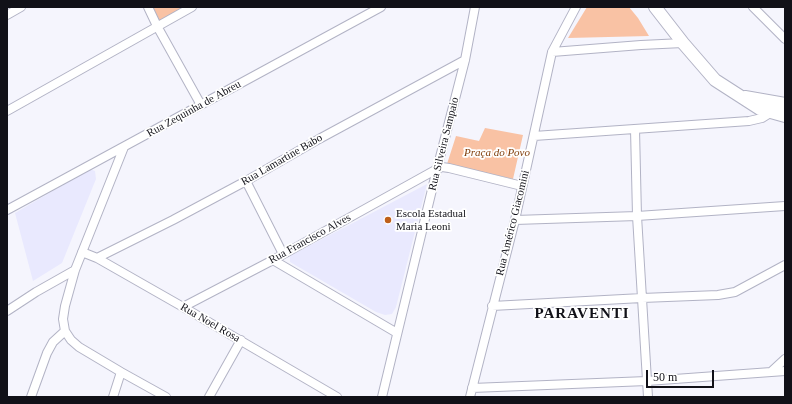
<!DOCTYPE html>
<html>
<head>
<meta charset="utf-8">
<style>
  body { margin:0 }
  #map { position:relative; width:792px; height:404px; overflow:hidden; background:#f5f5fd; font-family:Georgia,serif }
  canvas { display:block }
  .frame { position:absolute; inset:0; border:8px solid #111118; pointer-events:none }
  .scale { position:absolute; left:646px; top:370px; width:68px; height:18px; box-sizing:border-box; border:2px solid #111118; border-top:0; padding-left:5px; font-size:12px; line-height:14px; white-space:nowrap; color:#111118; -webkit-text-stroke:3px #fff; paint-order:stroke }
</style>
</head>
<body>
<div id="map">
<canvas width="792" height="404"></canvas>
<div class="frame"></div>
<div class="scale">50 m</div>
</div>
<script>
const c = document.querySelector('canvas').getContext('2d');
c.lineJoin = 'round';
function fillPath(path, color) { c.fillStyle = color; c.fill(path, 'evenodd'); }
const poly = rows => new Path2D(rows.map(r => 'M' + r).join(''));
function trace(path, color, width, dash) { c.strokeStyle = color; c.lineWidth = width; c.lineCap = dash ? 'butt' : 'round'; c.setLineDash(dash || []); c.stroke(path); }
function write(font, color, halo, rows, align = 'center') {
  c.font = font + ' Georgia,serif'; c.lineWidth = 3.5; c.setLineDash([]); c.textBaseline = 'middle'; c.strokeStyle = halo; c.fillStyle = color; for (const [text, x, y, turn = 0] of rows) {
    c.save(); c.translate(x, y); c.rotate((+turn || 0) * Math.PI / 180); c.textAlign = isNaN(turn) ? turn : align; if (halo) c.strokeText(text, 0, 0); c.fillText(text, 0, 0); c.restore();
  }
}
const built = poly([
  [90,169,95,171,96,179,62,263,33,281,15,213],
  [427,184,396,307,392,314,385,315,376,312,290,262,290,256]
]);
const green = poly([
  [148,7,185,7,156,25],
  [587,7,629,7,638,18,649,36,568,38],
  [485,128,523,135,513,179,447,164,456,136,479,141]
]);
const street = poly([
  [148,7,157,26,201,105],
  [753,7,785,39],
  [7,15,21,7],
  [552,52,641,45,683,43],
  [7,111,192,7],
  [635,129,637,216,648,397],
  [534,136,749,121,762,118,770,113],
  [124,147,75,270,65,306,63,319,65,331,71,340,79,347,121,372,166,397],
  [246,181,283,254],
  [7,210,381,7],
  [515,220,637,216,785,206],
  [82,252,97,258,183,307,337,397],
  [97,258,173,220,246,181,319,139,465,60],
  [273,260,397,333],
  [492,306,642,298,718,295,735,292,785,265],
  [183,307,273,260,437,169,442,167,449,168,522,186],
  [7,311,36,292,75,270],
  [772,371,785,359],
  [472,388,647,381,785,371],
  [31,397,47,353,53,342,65,331],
  [113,397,121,372],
  [209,397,241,340],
  [382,397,437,169,465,60,475,7],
  [470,397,515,220,552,52,576,7]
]);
const secondary = poly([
  [655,7,683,43,715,80,760,109,785,116],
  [745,97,785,104]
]);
const markers = [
  [388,220,4,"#bf601a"]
];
const streetNames = [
  ["Rua Zequinha de Abreu",194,109,-29],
  ["Rua Silveira Sampaio",444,144,-76],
  ["Rua Lamartine Babo",282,160,-30],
  ["Rua Américo Giacomini",513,223,-76],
  ["Rua Francisco Alves",310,239,-29],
  ["Rua Noel Rosa",210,323,30]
];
const parkNames = [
  ["Praça do Povo",497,153]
];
const poiNames = [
  ["Escola Estadual",396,214],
  ["Maria Leoni",396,227]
];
const districtNames = [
  ["PARAVENTI",582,314]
];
fillPath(built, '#e9e9fe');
fillPath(green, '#f9c2a4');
trace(street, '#b2b3c5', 10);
trace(secondary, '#b2b3c5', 14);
trace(street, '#fff', 8);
trace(secondary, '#fff', 12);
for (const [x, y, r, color] of markers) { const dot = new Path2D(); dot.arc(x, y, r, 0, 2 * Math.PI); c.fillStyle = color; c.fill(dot); trace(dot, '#fff', 1.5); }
write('11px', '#111118', '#fff', streetNames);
write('italic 11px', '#803d0a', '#fff', parkNames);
write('11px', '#111118', '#fff', poiNames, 'left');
c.letterSpacing = '1px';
write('bold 15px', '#111118', '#fff', districtNames);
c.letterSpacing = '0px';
</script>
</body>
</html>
